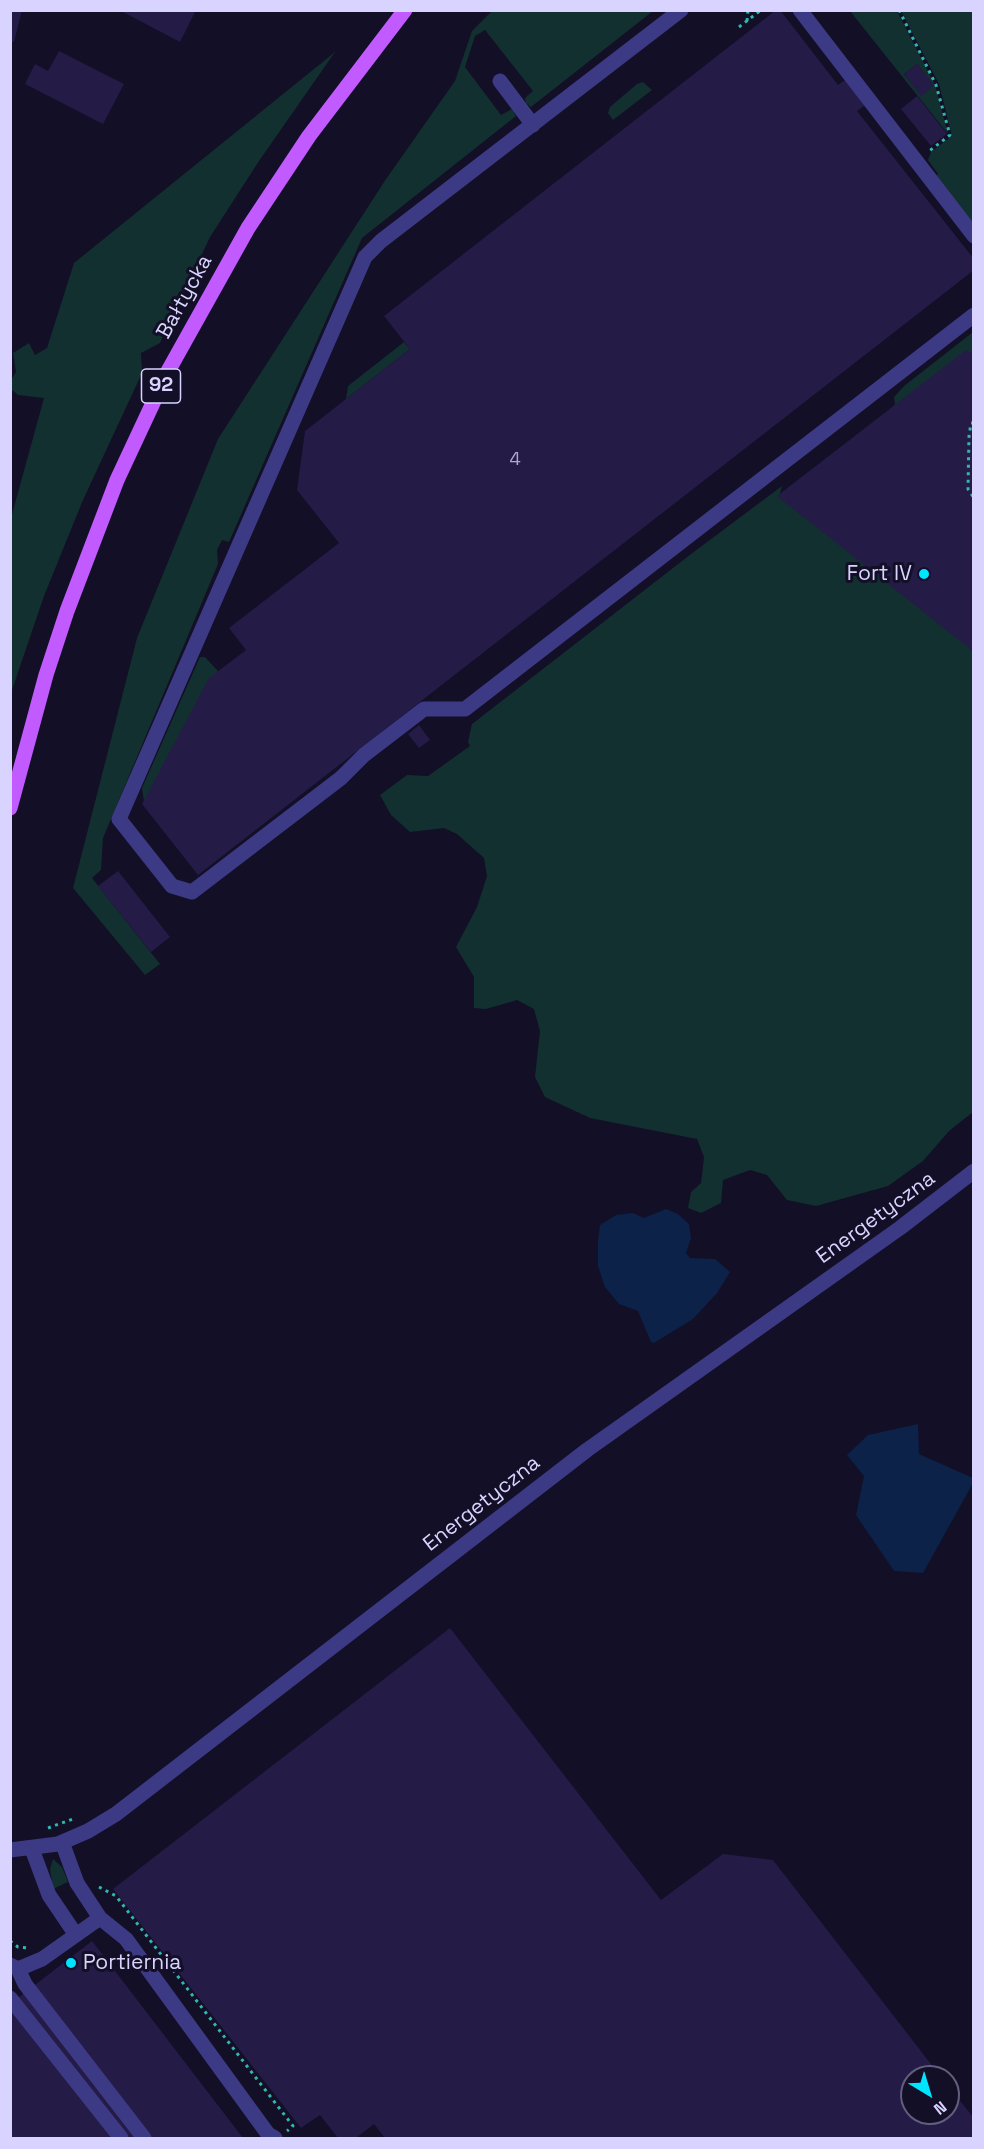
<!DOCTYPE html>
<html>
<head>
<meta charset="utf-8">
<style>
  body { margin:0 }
  #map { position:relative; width:984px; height:2149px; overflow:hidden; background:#130f26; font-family:"Space Grotesk",sans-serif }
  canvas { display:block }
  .frame { position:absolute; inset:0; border:12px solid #d9d4ff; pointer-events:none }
  .north { position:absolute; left:900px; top:2065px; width:60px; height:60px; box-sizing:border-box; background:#130f26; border:2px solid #625e7d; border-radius:50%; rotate:142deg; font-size:16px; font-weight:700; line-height:24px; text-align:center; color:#d9d4ff }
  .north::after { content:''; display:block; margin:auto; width:21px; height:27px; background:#00e5ff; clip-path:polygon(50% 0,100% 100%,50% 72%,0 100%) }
</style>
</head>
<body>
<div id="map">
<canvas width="984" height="2149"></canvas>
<div class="frame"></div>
<div class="north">N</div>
</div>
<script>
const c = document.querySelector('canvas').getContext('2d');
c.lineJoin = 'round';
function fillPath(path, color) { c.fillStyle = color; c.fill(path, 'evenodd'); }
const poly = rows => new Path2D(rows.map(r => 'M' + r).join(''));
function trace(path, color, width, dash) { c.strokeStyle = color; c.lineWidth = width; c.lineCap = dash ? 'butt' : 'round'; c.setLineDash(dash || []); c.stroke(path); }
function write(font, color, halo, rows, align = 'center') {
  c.font = font + ' "Space Grotesk",sans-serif'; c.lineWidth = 6; c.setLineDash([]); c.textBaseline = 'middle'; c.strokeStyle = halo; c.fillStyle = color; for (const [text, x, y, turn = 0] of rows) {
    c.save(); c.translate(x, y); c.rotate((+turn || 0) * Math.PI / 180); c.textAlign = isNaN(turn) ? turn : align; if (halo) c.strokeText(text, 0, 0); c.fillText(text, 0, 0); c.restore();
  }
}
const green = poly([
  [492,11,653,11,531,107,526,103,525,98,533,91,485,30,475,36,465,67,501,115,512,109,516,116,362,238,229,542,222,540,217,550,218,564,103,838,101,870,92,878,160,964,145,975,73,888,137,638,218,439,386,179,455,81,472,31],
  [850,11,897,11,935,85,948,134],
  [917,64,933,85,921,95,904,74],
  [901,11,973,11,973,224,936,176,938,174,928,160,931,152,952,136,939,84],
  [335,52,259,161,210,237,160,343,141,353,142,373,83,500,44,596,11,693,11,518,44,398,18,395,11,389,11,380,16,372,13,353,29,343,35,355,47,348,74,263],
  [643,82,652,90,613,120,608,113,610,107,637,84],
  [973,332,973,1112,949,1131,923,1161,888,1186,816,1206,787,1200,767,1175,750,1170,723,1180,721,1203,701,1213,688,1208,691,1192,701,1183,704,1157,697,1139,590,1118,545,1097,535,1077,540,1031,534,1009,517,1000,486,1009,474,1008,474,977,456,947,477,907,487,876,484,858,457,834,444,828,410,832,391,815,380,795,407,775,428,776,470,746,468,742,472,724,691,554,782,486,779,497,878,422,895,404,894,397,904,386],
  [404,342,410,349,346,399,348,386],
  [200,657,205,657,218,671,144,802,142,788],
  [53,1859,62,1867,68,1882,53,1889,50,1869]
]);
const water = poly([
  [666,1209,678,1214,689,1224,691,1238,686,1253,690,1258,715,1259,730,1272,717,1293,693,1319,654,1343,651,1342,638,1311,619,1304,605,1287,598,1266,598,1241,600,1225,616,1215,633,1213,644,1218],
  [918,1424,919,1454,973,1478,973,1483,923,1573,894,1571,856,1515,864,1476,847,1455,868,1435]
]);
const building = poly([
  [10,10,22,10,14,42,10,41],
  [119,10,196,10,180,42],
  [776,10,780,10,838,85,849,77,868,103,857,111,974,259,974,270,198,875,142,804,209,678,246,650,229,628,339,543,297,490,305,431,410,349,384,316],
  [59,51,124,84,103,124,25,84,35,64,48,71],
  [917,64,934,85,921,96,904,74],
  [917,96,947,134,931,146,901,109],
  [966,350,974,354,974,652,777,496],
  [419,725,430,740,419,748,408,734],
  [118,871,170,937,151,952,98,886],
  [450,1628,661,1900,723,1854,773,1860,941,2077,912,2077,912,2113,948,2113,948,2086,974,2118,974,2138,385,2138,374,2124,356,2138,338,2138,320,2115,301,2128,113,1889],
  [92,1941,243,2138,10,2138,10,2004]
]);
const path = poly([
  [899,10,936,85,950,135,928,152],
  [747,21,748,10],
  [739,27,761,10],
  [974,423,971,423,969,436,968,489,974,498],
  [48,1828,73,1819],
  [99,1887,116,1896,293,2126,287,2131],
  [10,1941,18,1947,28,1948]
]);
const minor = poly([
  [681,10,381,241,365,257,119,819,172,886,192,892,341,778,364,755,424,709,465,709,974,315],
  [800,10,974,236],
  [500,81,533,125],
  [62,1842,77,1883,100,1918],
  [32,1849,49,1895,76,1935],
  [10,1850,58,1844,88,1831,116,1814,587,1450,900,1228,974,1171],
  [10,1965,18,1969,25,1984,144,2138],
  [18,1969,42,1959,100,1918,126,1939,268,2134,275,2138],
  [10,1998,121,2138]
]);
const major = poly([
  [10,808,46,675,67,611,117,480,167,373,248,228,309,136,405,10]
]);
const markers = [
  [924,574,6,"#00e5ff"],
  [71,1963,6,"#00e5ff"]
];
const numberNames = [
  ["4",515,460]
];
const shields = [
  [161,386,39]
];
const shieldNames = [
  ["92",161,386]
];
const streetNames = [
  ["Bałtycka",185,297,-61],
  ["Energetyczna",876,1218,-36],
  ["Energetyczna",482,1504,-38]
];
const poiNames = [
  ["Fort IV",912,574],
  ["Portiernia",83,1963,"left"]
];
fillPath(green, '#12302f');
fillPath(water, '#0c2248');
fillPath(building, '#241b47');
trace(path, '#2fb8b0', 3, [3, 4.5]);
trace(minor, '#3d3a85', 15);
trace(major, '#c25bff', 15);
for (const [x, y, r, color] of markers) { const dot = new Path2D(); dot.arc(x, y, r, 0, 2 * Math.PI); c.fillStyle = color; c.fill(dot); trace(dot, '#130f26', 2); }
write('18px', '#aca6d1', null, numberNames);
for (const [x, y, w] of shields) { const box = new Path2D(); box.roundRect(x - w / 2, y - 17, w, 34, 4.5); c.fillStyle = '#130f26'; c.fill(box); trace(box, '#d9d4ff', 1.5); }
write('bold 20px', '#d9d4ff', null, shieldNames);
write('21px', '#d9d4ff', '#130f26', streetNames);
write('21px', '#d9d4ff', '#130f26', poiNames, 'right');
</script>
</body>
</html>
